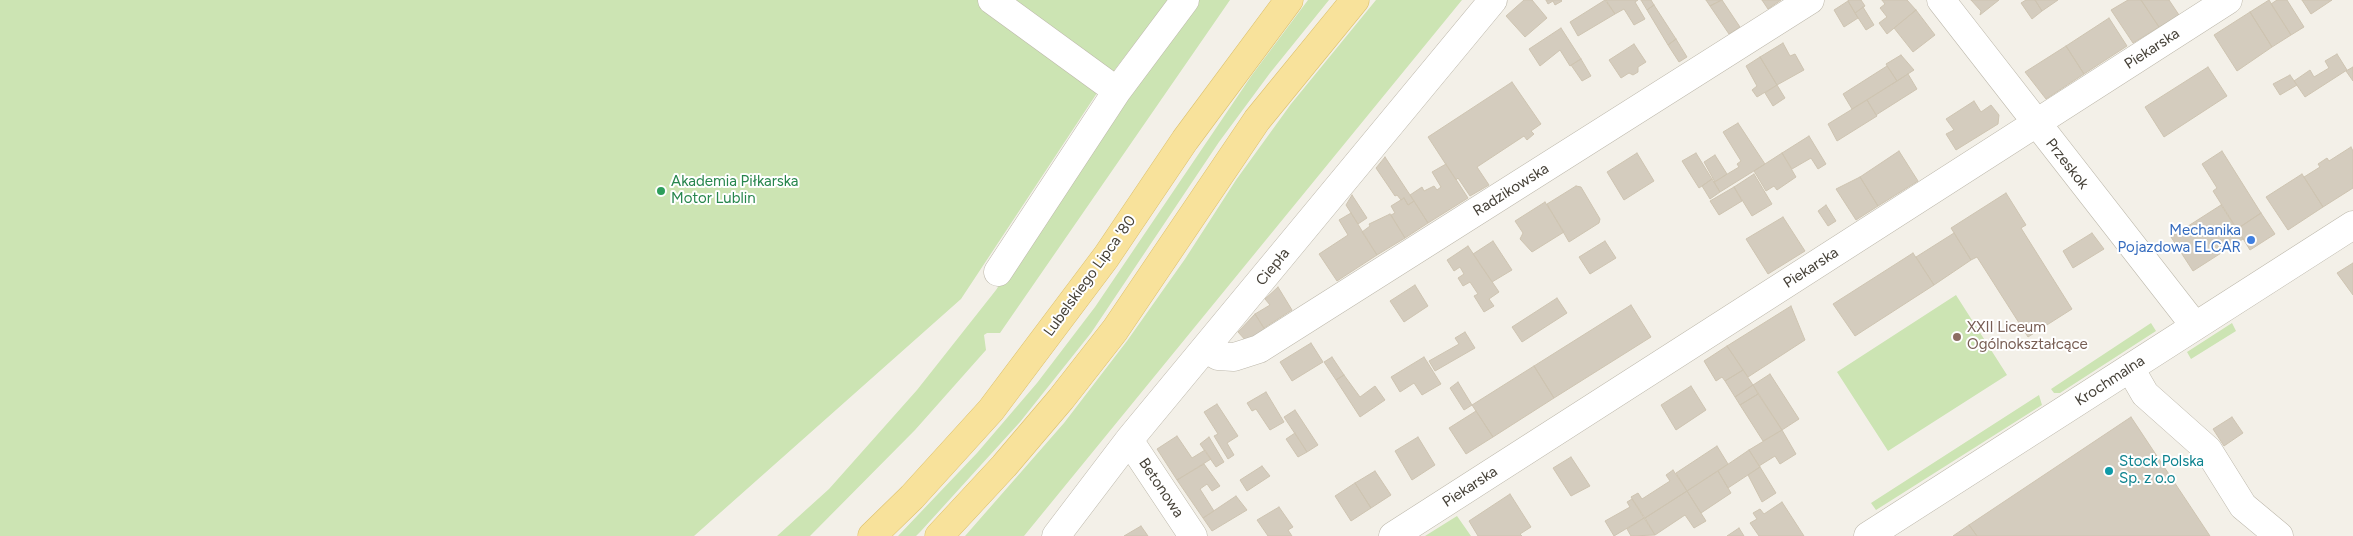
<!DOCTYPE html>
<html>
<head>
<meta charset="utf-8">
<style>
  body { margin:0 }
  canvas { display:block; background:#f3f0e8 }
</style>
</head>
<body>
<canvas width="2353" height="536"></canvas>
<script>
const c = document.querySelector('canvas').getContext('2d');
c.lineJoin = 'round';
function fillPath(path, color) { c.fillStyle = color; c.fill(path, 'evenodd'); }
const poly = rows => new Path2D(rows.map(r => 'M' + r).join(''));
function trace(path, color, width, dash) { c.strokeStyle = color; c.lineWidth = width; c.lineCap = dash ? 'butt' : 'round'; c.setLineDash(dash || []); c.stroke(path); }
function write(font, color, halo, rows, align = 'center') {
  c.font = font + ' Figtree,sans-serif'; c.lineWidth = 4; c.setLineDash([]); c.textBaseline = 'middle'; c.strokeStyle = halo; c.fillStyle = color; for (const [text, x, y, turn = 0] of rows) {
    c.save(); c.translate(x, y); c.rotate((+turn || 0) * Math.PI / 180); c.textAlign = isNaN(turn) ? turn : align; if (halo) c.strokeText(text, 0, 0); c.fillText(text, 0, 0); c.restore();
  }
}
const green = poly([
  [0,0,1168,0,1097,93,961,299,694,536,0,536],
  [1199,0,1230,0,1000,333,987,333,984,335,986,350,915,430,810,536,777,536,829,489,917,390,996,290,1099,134],
  [1308,0,1329,0,1270,73,1219,142,1091,333,1020,422,921,531,916,536,898,536,977,453,1037,383,1095,307,1252,75],
  [1376,0,1462,0,1024,536,965,536,1064,423,1127,341,1185,259,1236,180,1291,104],
  [1956,295,2007,375,1888,451,1837,372],
  [2151,323,2156,331,2060,393,2054,393,2051,389],
  [2232,323,2236,331,2191,359,2187,352],
  [2039,395,2042,405,1876,510,1871,503],
  [1457,516,1471,536,1425,536]
]);
const building = poly([
  [1524,0,1532,0,1547,18,1525,37,1506,16,1524,0],
  [1546,0,1561,0,1562,1,1555,5,1553,1,1548,4,1546,0],
  [1605,0,1615,14,1578,36,1570,22,1605,0],
  [1606,0,1638,0,1635,2,1645,19,1634,25,1624,9,1615,14,1606,0],
  [1641,0,1651,0,1654,5,1647,10,1641,0],
  [1706,0,1721,0,1710,6,1706,0],
  [1722,0,1740,27,1729,34,1710,6,1722,0],
  [1762,0,1781,0,1768,9,1762,0],
  [1849,0,1861,0,1865,6,1855,13,1848,1,1849,0],
  [1882,0,1907,0,1916,10,1887,34,1879,23,1887,17,1880,8,1885,4,1882,0],
  [1971,0,1999,0,1980,15,1981,11,1971,0],
  [2026,0,2035,0,2042,11,2032,19,2021,3,2026,0],
  [2035,0,2058,0,2042,11,2035,0],
  [2128,0,2141,0,2159,27,2133,43,2111,10,2128,0],
  [2141,0,2169,0,2179,15,2159,27,2141,0],
  [2269,0,2291,35,2272,47,2250,12,2269,0],
  [2277,0,2287,0,2304,27,2291,35,2271,4,2277,0],
  [2302,0,2332,0,2311,14,2302,0],
  [1848,1,1858,18,1844,27,1834,10,1848,1],
  [1654,5,1676,39,1668,45,1647,10,1654,5],
  [1863,7,1874,25,1866,30,1855,13,1863,7],
  [1916,10,1935,35,1913,52,1894,28,1916,10],
  [2250,12,2272,47,2237,71,2214,35,2250,12],
  [2109,18,2127,46,2084,74,2066,46,2109,18],
  [1561,28,1581,59,1570,66,1560,50,1540,66,1529,49,1561,28],
  [1676,39,1687,57,1679,62,1668,45,1676,39],
  [1783,43,1790,56,1795,54,1804,70,1777,85,1760,57,1783,43],
  [1634,44,1646,62,1638,67,1638,72,1633,75,1629,73,1621,78,1609,60,1634,44],
  [2066,46,2084,74,2046,99,2025,72,2066,46],
  [2337,54,2347,70,2305,97,2294,81,2310,70,2314,77,2329,68,2325,61,2337,54],
  [1901,55,1914,70,1897,81,1886,64,1901,55],
  [1760,57,1777,85,1757,97,1752,90,1757,86,1746,66,1760,57],
  [1581,59,1591,76,1582,81,1571,65,1581,59],
  [1887,66,1897,81,1852,109,1843,94,1887,66],
  [2208,67,2227,96,2164,137,2145,107,2208,67],
  [2353,67,2353,81,2346,71,2353,67],
  [1908,74,1917,89,1876,115,1867,100,1908,74],
  [2290,75,2297,85,2280,95,2273,84,2290,75],
  [1512,82,1541,124,1531,131,1534,134,1527,140,1524,136,1477,167,1489,185,1470,196,1458,178,1456,180,1428,137,1512,82],
  [1777,85,1785,98,1773,106,1765,93,1777,85],
  [1867,100,1877,116,1837,141,1828,124,1867,100],
  [1974,101,1981,112,1991,105,1999,115,1998,124,1956,150,1946,134,1954,130,1946,119,1974,101],
  [1738,123,1765,164,1720,192,1714,182,1739,167,1737,164,1741,161,1723,132,1738,123],
  [1809,136,1826,164,1818,169,1811,158,1792,169,1782,153,1809,136],
  [2351,147,2353,151,2353,188,2323,207,2304,177,2320,167,2318,164,2327,158,2329,161,2351,147],
  [1899,151,1918,181,1878,206,1860,177,1899,151],
  [2222,151,2261,213,2237,229,2213,191,2217,188,2202,164,2222,151],
  [1637,153,1654,181,1624,200,1607,172,1637,153],
  [1696,153,1712,179,1699,188,1682,161,1696,153],
  [1782,153,1796,177,1777,190,1774,186,1766,191,1754,171,1782,153],
  [1715,155,1727,174,1715,182,1704,162,1715,155],
  [1385,157,1414,201,1408,205,1404,198,1401,200,1397,195,1395,196,1376,168,1385,157],
  [1446,164,1468,198,1428,223,1410,195,1422,187,1424,191,1434,186,1437,190,1441,187,1432,172,1446,164],
  [1754,174,1772,204,1752,216,1734,187,1754,174],
  [2302,174,2323,207,2288,230,2266,197,2302,174],
  [1860,177,1878,206,1856,220,1836,189,1860,177],
  [1712,179,1720,192,1710,199,1702,186,1712,179],
  [1576,186,1581,187,1600,219,1599,223,1569,242,1547,204,1576,186],
  [1734,187,1742,201,1719,215,1710,201,1734,187],
  [2006,193,2026,225,2021,228,2072,309,2028,337,1977,257,1971,260,1951,228,2006,193],
  [1352,195,1367,218,1358,224,1346,205,1352,195],
  [1404,198,1408,205,1414,201,1428,223,1405,238,1391,215,1395,213,1391,206,1404,198],
  [1545,202,1564,232,1532,252,1520,239,1523,233,1515,221,1545,202],
  [1826,205,1836,221,1828,226,1818,211,1826,205],
  [2221,205,2243,239,2193,271,2171,237,2221,205],
  [1351,213,1377,255,1337,281,1319,254,1348,235,1339,220,1351,213],
  [2261,213,2275,234,2250,250,2237,229,2261,213],
  [1390,214,1405,238,1377,255,1362,232,1370,226,1369,224,1390,214],
  [1783,217,1805,251,1768,274,1746,239,1783,217],
  [1954,233,1971,260,1934,285,1916,257,1954,233],
  [2092,233,2104,249,2073,268,2063,251,2092,233],
  [1493,241,1512,270,1492,282,1473,254,1493,241],
  [1605,241,1616,258,1590,274,1579,257,1605,241],
  [1468,246,1499,292,1489,299,1494,306,1484,312,1474,296,1478,294,1470,282,1463,286,1458,278,1464,274,1460,267,1454,271,1447,260,1468,246],
  [1913,253,1934,285,1855,336,1833,304,1913,253],
  [2353,263,2353,295,2337,273,2353,263],
  [1415,285,1428,306,1404,322,1390,301,1415,285],
  [1278,287,1292,310,1264,328,1255,314,1270,305,1265,299,1278,287],
  [1557,298,1567,313,1522,342,1512,327,1557,298],
  [1631,305,1651,337,1554,398,1534,366,1631,305],
  [1791,306,1805,340,1748,377,1727,346,1791,306],
  [1255,314,1265,330,1247,342,1238,332,1255,314],
  [1465,332,1475,348,1435,371,1429,361,1459,344,1455,338,1465,332],
  [1311,343,1323,362,1292,381,1280,362,1311,343],
  [1727,346,1743,370,1725,381,1722,377,1716,381,1704,361,1727,346],
  [1332,357,1344,375,1336,380,1324,362,1332,357],
  [1424,357,1441,384,1422,395,1414,383,1400,392,1391,377,1424,357],
  [1534,366,1554,398,1493,437,1472,405,1534,366],
  [1743,370,1753,385,1735,397,1725,381,1743,370],
  [1770,374,1799,419,1782,430,1753,385,1770,374],
  [1344,375,1360,397,1375,386,1385,400,1360,417,1336,380,1344,375],
  [1458,382,1472,405,1464,410,1450,388,1458,382],
  [1753,385,1758,394,1740,405,1735,397,1753,385],
  [1691,386,1706,410,1676,430,1661,405,1691,386],
  [1266,392,1284,422,1270,430,1256,409,1252,411,1247,403,1266,392],
  [1758,394,1782,430,1763,441,1740,405,1758,394],
  [1217,404,1238,436,1227,443,1234,455,1228,459,1214,436,1218,434,1204,412,1217,404],
  [1295,410,1318,445,1307,452,1284,417,1295,410],
  [1476,411,1493,437,1466,454,1449,428,1476,411],
  [2131,417,2210,536,1977,536,1969,525,2131,417],
  [2232,417,2243,433,2224,446,2213,429,2232,417],
  [1782,430,1796,454,1780,464,1775,456,1759,466,1749,450,1782,430],
  [1295,433,1307,452,1298,457,1286,439,1295,433],
  [1177,436,1192,458,1205,450,1211,459,1177,480,1157,449,1177,436],
  [1209,437,1224,462,1216,467,1200,444,1209,437],
  [1418,437,1435,465,1412,480,1395,451,1418,437],
  [1717,446,1728,464,1687,491,1676,473,1717,446],
  [1749,450,1760,467,1728,488,1718,471,1749,450],
  [1571,457,1590,486,1571,496,1553,468,1571,457],
  [1204,464,1220,486,1212,491,1207,484,1200,489,1214,511,1203,518,1177,480,1204,464],
  [1262,466,1270,476,1247,491,1240,480,1262,466],
  [1760,467,1776,493,1762,502,1748,475,1760,467],
  [1673,470,1687,491,1645,518,1631,497,1638,493,1642,499,1670,481,1666,475,1673,470],
  [1375,471,1391,495,1371,508,1355,483,1375,471],
  [1718,471,1731,493,1701,513,1687,491,1718,471],
  [1355,483,1371,508,1351,521,1335,496,1355,483],
  [1687,491,1706,521,1694,528,1685,515,1655,535,1645,518,1687,491],
  [1510,494,1531,527,1520,534,1522,536,1478,536,1469,521,1510,494],
  [1236,496,1247,510,1212,531,1203,518,1236,496],
  [1632,499,1644,518,1614,536,1605,521,1630,507,1627,502,1632,499],
  [1782,502,1804,536,1759,536,1750,523,1757,519,1753,513,1760,509,1764,514,1782,502],
  [1279,507,1293,527,1288,530,1292,536,1268,536,1257,520,1279,507],
  [1644,518,1655,535,1631,536,1627,529,1644,518],
  [1969,525,1977,536,1953,536,1969,525],
  [1141,526,1148,536,1124,536,1141,526],
  [1739,528,1744,536,1727,536,1739,528]
]);
const minor = poly([
  [992,0,1117,91],
  [1941,0,2195,326],
  [998,272,1117,91,1185,0],
  [1205,349,1218,356,1234,357,1259,349,1810,0],
  [2130,368,2145,394,2208,450,2243,506,2279,536],
  [1129,440,1193,536],
  [1056,536,1129,440,1493,0],
  [1393,536,2228,0],
  [1868,536,2353,225]
]);
const major = poly([
  [872,536,912,497,991,410,1106,257,1185,140,1289,0],
  [939,536,1004,466,1061,399,1115,330,1257,120,1355,0]
]);
const markers = [
  [661,191,5,"#2e9e5b"],
  [2251,240,5,"#3f7fe0"],
  [1957,337,5,"#8d6e63"],
  [2109,471,5,"#0f9aa8"]
];
const streetNames = [
  ["Piekarska",2152,49,-33],
  ["Przeskok",2067,164,52],
  ["Radzikowska",1511,190,-32],
  ["Ciepła",1273,267,-51],
  ["Piekarska",1811,268,-33],
  ["Lubelskiego Lipca '80",1090,276,-54],
  ["Krochmalna",2110,381,-33],
  ["Piekarska",1470,487,-33],
  ["Betonowa",1161,488,56]
];
const leisureNames = [
  ["Akademia Piłkarska",671,182],
  ["Motor Lublin",671,199]
];
const shopNames = [
  ["Mechanika",2241,231],
  ["Pojazdowa ELCAR",2241,248]
];
const educationNames = [
  ["XXII Liceum",1967,328],
  ["Ogólnokształcące",1967,345]
];
const cultureNames = [
  ["Stock Polska",2119,462],
  ["Sp. z o.o",2119,479]
];
fillPath(green, '#cce4b3');
fillPath(building, '#d4ccbe');
trace(building, '#cec4b1', 1);
trace(minor, '#bdb8ab', 29);
trace(major, '#dcc06c', 29);
trace(minor, '#fff', 28);
trace(major, '#f8e29b', 28);
for (const [x, y, r, color] of markers) { const dot = new Path2D(); dot.arc(x, y, r, 0, 2 * Math.PI); c.fillStyle = color; c.fill(dot); trace(dot, '#fff', 2); }
write('15px', '#454037', '#fff', streetNames);
write('15px', '#27864d', '#fff', leisureNames, 'left');
write('15px', '#366cbe', '#fff', shopNames, 'right');
write('15px', '#785e54', '#fff', educationNames, 'left');
write('15px', '#0d838f', '#fff', cultureNames, 'left');
</script>
</body>
</html>
